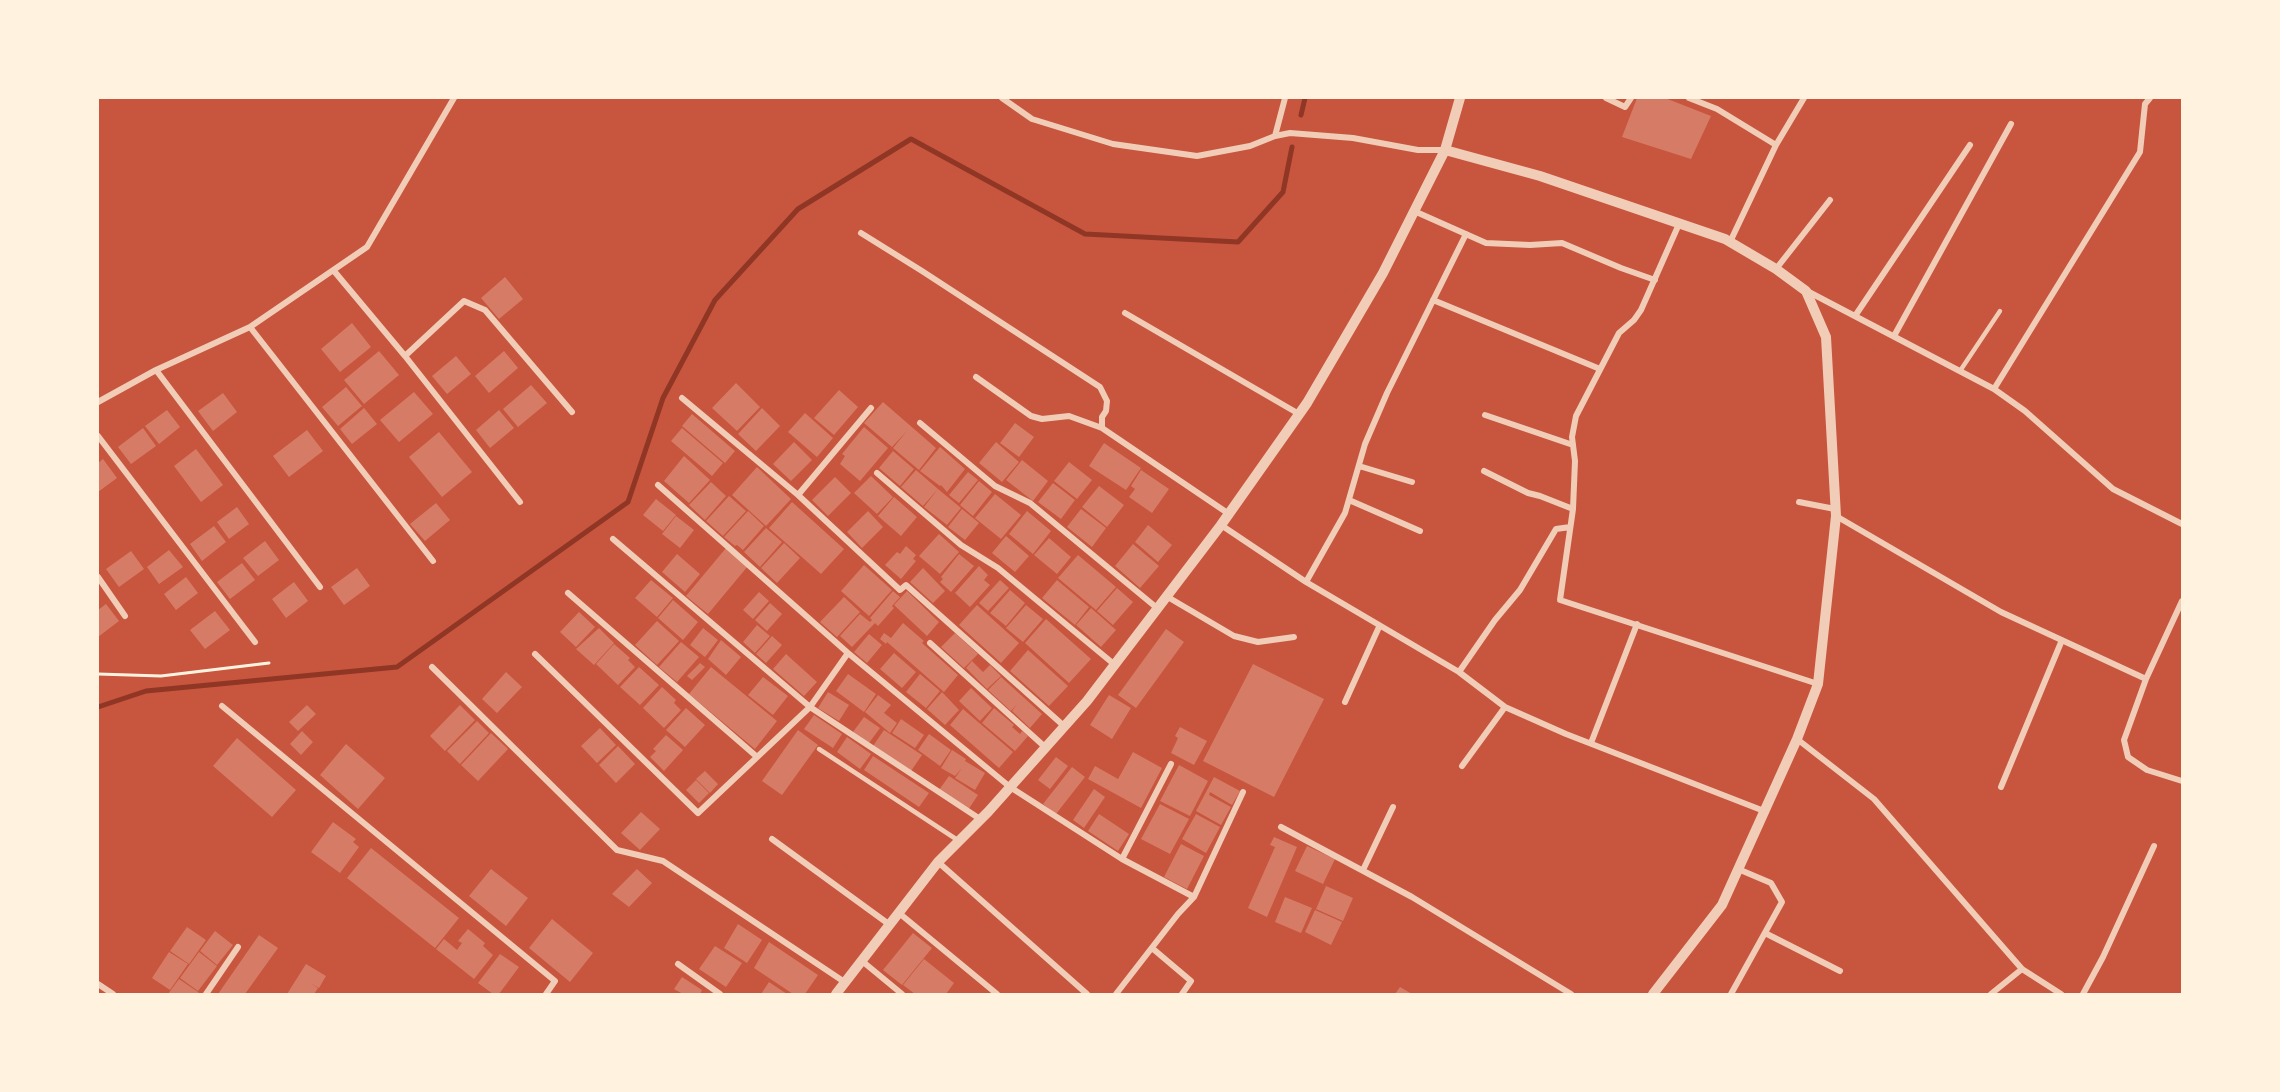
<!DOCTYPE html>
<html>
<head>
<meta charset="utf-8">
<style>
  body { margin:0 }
  #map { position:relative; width:2280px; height:1092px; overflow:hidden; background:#c8553d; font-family:"Libre Baskerville",serif }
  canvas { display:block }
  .frame { position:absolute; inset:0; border:99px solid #fff3e0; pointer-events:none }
</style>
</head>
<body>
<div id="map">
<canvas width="2280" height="1092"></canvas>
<div class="frame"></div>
</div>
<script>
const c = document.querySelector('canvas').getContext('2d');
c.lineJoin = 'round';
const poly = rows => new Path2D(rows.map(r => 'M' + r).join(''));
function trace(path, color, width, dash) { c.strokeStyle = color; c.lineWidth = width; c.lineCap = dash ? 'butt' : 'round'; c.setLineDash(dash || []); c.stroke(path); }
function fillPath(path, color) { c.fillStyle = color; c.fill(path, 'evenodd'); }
const stream = poly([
  [1301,115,1305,98],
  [98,707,146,691,397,667,628,502,663,398,715,300,798,209,911,139,1085,234,1238,242,1283,192,1292,147]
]);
const building = poly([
  [1637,98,1665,98,1711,116,1691,159,1622,137],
  [505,277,523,299,499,319,481,298],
  [352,323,371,347,340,372,321,349],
  [379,351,399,375,364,404,344,380],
  [504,351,518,368,489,393,475,376],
  [456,356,471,374,447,394,432,376],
  [736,383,760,407,737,431,712,408],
  [531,385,547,403,518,427,503,409],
  [346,387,362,406,338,426,322,407],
  [839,390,858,407,834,435,814,418],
  [414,392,433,414,399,442,380,420],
  [223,393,237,412,213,431,198,411],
  [883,402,936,448,919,470,893,448,907,431,892,447,864,423],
  [364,408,377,424,352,444,340,429],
  [762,408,780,426,756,451,738,434],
  [167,410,180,427,159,444,145,426],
  [499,410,514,428,490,448,476,430],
  [805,413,833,438,817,457,788,432],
  [692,414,735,451,725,463,682,426],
  [1015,423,1034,437,1019,457,1000,443],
  [864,427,888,448,860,481,840,464,845,456,842,454],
  [143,428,156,446,131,464,118,447],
  [682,428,723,463,712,476,671,441],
  [307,430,323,451,289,477,273,456],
  [439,432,472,472,442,497,409,457],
  [794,442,812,460,791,481,773,464],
  [996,442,1019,462,1002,482,979,463],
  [1104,443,1141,468,1126,490,1089,466],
  [940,447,965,469,947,492,941,485,940,486,920,471],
  [196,449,223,485,201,502,174,466],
  [893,451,914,469,900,486,879,468],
  [684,456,710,480,689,503,664,481],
  [103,459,117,478,98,492,98,463],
  [1022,460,1048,481,1033,501,1006,480],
  [1069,462,1092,480,1077,499,1054,481],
  [757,467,791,499,766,526,732,495],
  [916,470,938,489,923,506,901,487],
  [1141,470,1169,489,1152,513,1129,497,1135,489,1131,486],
  [968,472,978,480,959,503,949,495],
  [871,476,893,497,877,514,854,493],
  [835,477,851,493,828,516,812,500],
  [979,481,992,492,973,516,960,505],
  [711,482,726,496,705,520,689,505],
  [1053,483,1075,500,1061,519,1038,502],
  [1099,486,1124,505,1107,527,1082,507],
  [938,489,961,508,947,525,924,507],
  [995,494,1021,515,1001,539,975,518],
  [729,496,746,511,723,536,706,521],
  [894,497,917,517,901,536,878,516],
  [656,499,676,515,663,531,643,515],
  [792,502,844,549,821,574,769,528],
  [436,503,450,520,425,541,410,524],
  [237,507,249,524,229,539,217,522],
  [962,509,979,523,965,540,948,527],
  [1081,509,1106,528,1092,547,1067,527],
  [748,511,764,526,743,550,737,545,735,546,724,537],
  [868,511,883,527,862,548,847,532],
  [1027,511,1051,531,1033,554,1009,534],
  [676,516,694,530,680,548,662,534],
  [1148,525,1172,545,1158,562,1135,542],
  [214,526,226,542,202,561,190,544],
  [766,528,782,542,760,567,744,552],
  [939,534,959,552,940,574,919,556],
  [1006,536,1029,556,1015,572,992,553],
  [1049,538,1071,557,1057,574,1034,555],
  [265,541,279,560,258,576,243,558],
  [784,543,800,558,777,583,761,568],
  [1133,544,1159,566,1140,588,1115,566],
  [906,546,916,555,913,559,916,561,901,579,885,565,897,552,900,554],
  [726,548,748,566,708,614,686,596],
  [169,550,183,567,159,584,147,567],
  [131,551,144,569,119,587,106,569],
  [677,554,700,574,685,592,662,572],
  [959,554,974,566,951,592,940,582,943,579,941,577],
  [1078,555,1116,587,1096,610,1058,578],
  [242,563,255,580,230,599,217,582],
  [864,565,892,590,869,616,841,591],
  [979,566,988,575,984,580,990,585,970,607,955,593],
  [357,568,370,586,344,605,331,587],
  [923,568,945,591,933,603,910,582],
  [186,577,198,593,176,610,164,594],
  [651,580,673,598,657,617,635,598],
  [1000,580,1009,588,988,611,979,603],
  [1057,580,1089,607,1075,625,1042,598],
  [294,582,308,601,286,618,272,599],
  [1117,588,1133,602,1113,625,1097,611],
  [1010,590,1025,603,1006,626,990,613],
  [893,591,900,597,892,606,894,608,878,626,875,623,852,647,840,636,860,614,870,622,872,620,870,618],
  [907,591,939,622,927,636,894,605],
  [759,592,769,601,753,619,743,610],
  [844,597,860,612,837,637,820,622],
  [673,600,698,622,683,640,658,618],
  [770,603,782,614,767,631,755,620],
  [106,604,119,621,98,637,98,610],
  [977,605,1019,643,1001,663,959,625],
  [1026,605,1043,619,1023,642,1006,628],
  [1091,608,1116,630,1101,647,1076,625],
  [215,611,230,630,205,649,190,630],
  [579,612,595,627,576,647,560,632],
  [1046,619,1091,659,1069,683,1025,643],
  [657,621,679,641,657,665,635,645],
  [903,623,924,641,922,643,958,675,944,692,887,642,886,644,880,639,884,633,891,638],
  [757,625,770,636,755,653,743,642],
  [599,628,614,643,594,665,576,649],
  [703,628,718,640,705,657,690,645],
  [1166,629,1184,642,1136,708,1118,695],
  [955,633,978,654,964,668,941,647],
  [869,634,882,645,867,663,854,652],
  [772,636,782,645,766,663,756,654],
  [721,640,741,657,726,675,708,659],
  [681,642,699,657,677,682,659,667],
  [614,644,630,658,628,660,635,667,618,685,596,664],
  [1028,650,1068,686,1049,706,1010,671],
  [894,653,916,672,902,688,880,669],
  [786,654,817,682,804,696,773,669],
  [972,661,983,672,990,665,1001,676,987,689,966,668],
  [700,663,705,667,692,680,687,676],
  [1253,664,1324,699,1274,797,1203,761],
  [639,667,659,685,640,705,620,687],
  [711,667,777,721,755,749,689,694],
  [506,672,522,687,497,713,482,699],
  [848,674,876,694,864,712,836,691],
  [920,674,940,691,926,708,906,692],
  [763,677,788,696,773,715,748,695],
  [1001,677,1042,714,1030,728,1012,711,1017,704,1011,711,988,690],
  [662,687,676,700,674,703,681,710,664,728,643,708],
  [971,688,992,708,980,721,959,701],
  [828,692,849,705,839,721,818,708],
  [942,692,959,710,945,725,927,709],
  [878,695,891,705,884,713,897,723,890,733,865,712],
  [1109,695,1131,708,1112,739,1090,725],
  [307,705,316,714,298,731,289,722],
  [460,705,475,720,445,751,430,736],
  [686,708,705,725,685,747,666,730],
  [994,708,1014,725,1012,727,1020,734,1022,731,1028,736,1015,751,982,723],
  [963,709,1013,752,999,768,950,725],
  [814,715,842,734,833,748,804,729],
  [864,717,880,728,869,743,853,732],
  [901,719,924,735,915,748,892,733],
  [477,721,489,733,460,764,447,751],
  [1180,727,1207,741,1194,765,1171,753,1178,738,1175,736],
  [600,728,616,745,597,763,581,746],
  [798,730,818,745,782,795,762,781],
  [884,730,922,755,911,771,873,746],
  [302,731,313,742,301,755,290,744],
  [491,733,508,749,478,781,461,765],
  [929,734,951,750,940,766,918,750],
  [666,735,683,750,664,771,650,757,656,751,653,749],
  [847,737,871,754,860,769,837,752],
  [237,738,296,790,272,817,213,766],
  [346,744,385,778,358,809,320,775],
  [618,746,635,764,616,783,599,765],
  [952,750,966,759,965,761,985,773,975,790,955,778,962,768,955,776,941,768],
  [1133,752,1162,768,1141,808,1088,779,1095,766,1118,779],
  [873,756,929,793,919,807,864,770],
  [1056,757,1068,766,1050,789,1038,780],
  [1179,765,1208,781,1190,816,1160,801],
  [1072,767,1085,777,1056,814,1043,804],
  [705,771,718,784,710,793,696,779],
  [949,776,978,795,968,810,939,790],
  [1214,777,1240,791,1232,805,1210,792,1209,795,1231,807,1221,825,1196,811],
  [696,780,709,793,699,803,686,790],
  [1094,789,1105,797,1084,828,1073,820],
  [1160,804,1189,819,1170,854,1141,839],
  [641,812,660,829,640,850,621,833],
  [1099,814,1129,834,1118,851,1088,831],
  [1196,814,1220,827,1206,853,1182,839],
  [333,822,356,839,353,842,359,847,340,873,311,852],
  [1274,837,1297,847,1267,917,1248,908,1275,847,1270,845],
  [1181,844,1204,856,1187,889,1164,877],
  [1307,846,1335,859,1323,884,1295,871],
  [371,848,459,918,435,948,347,878],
  [491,869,528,898,506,926,469,896],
  [637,869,652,883,629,907,612,894],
  [1326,886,1353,898,1343,921,1316,909],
  [1285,897,1312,908,1301,933,1275,922],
  [1315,910,1342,922,1331,945,1305,932],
  [552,919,593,953,570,982,529,948],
  [738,924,762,940,747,963,724,948],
  [187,927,206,940,189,964,170,951],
  [468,929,485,943,483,946,493,955,474,979,436,949,444,939,457,950,462,943,458,941],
  [215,931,233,945,217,965,200,951],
  [913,933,932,948,902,985,883,970],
  [259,935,278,948,245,994,218,994],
  [769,942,818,975,805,994,793,994,754,968],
  [715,946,742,963,726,987,699,969],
  [169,952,188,964,170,990,152,978],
  [199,952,217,966,198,991,180,978],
  [500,954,519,967,499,994,493,994,478,983],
  [924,959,954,983,946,994,915,994,903,985],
  [306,964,326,976,319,988,310,983,318,988,314,994,287,994],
  [682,977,702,990,700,994,683,994,674,989],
  [179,979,198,992,199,993,168,994],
  [769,982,787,994,761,994],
  [1400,987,1412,994,1395,994]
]);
const path = poly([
  [98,674,161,676,269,663]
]);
const service = poly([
  [1960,371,2000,311],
  [819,749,959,841]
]);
const minor = poly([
  [1002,98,1032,119,1113,144,1197,156,1250,146,1275,136,1290,133,1353,138,1418,150,1445,150],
  [1606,98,1625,107,1631,98],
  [1689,98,1717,109,1776,145],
  [1275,136,1285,98],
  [1414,211,1486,243,1530,245,1562,243,1621,268,1655,280],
  [1679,224,1641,310,1634,320,1619,333,1576,416,1572,437,1575,461,1573,509,1560,600,1818,684],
  [861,233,922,271,1100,387,1107,401,1106,411,1102,417,1102,428,1229,514],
  [1730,242,1776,145,1804,98],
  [1776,269,1830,200],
  [334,271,405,356,520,502],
  [1807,291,1994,389,2025,411,2113,489,2182,524],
  [1433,300,1600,369],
  [1125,313,1299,414],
  [1855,316,1970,145],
  [250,327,433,561],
  [1894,336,2011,124],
  [405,356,464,301,485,310,572,412],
  [156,370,320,587],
  [976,377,1031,416,1042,419,1069,416,1102,428],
  [1994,389,2140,152,2145,104,2150,98],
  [682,398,798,495,900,590,906,585,1064,726],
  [98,402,156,370,250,327,367,247,454,98],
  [1485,415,1573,445],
  [920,423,995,486,1030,503,1157,608],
  [98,436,255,642],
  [1359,466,1412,482],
  [1484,471,1528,493,1540,496,1573,509],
  [877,473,961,545,998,568,1115,665],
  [658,485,848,653,1010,787,1122,859,1194,897,1178,914,1116,994],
  [798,495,871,408],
  [1349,500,1420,531],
  [1799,502,1835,509],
  [1836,516,2001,612,2146,679,2182,601],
  [1221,525,1306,582,1459,672,1505,707,1566,734,1764,811],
  [613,539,810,707,980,819],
  [98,577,125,616],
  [1306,582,1345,513,1365,444,1387,393,1466,234],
  [568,593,756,756],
  [1166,596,1234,636,1258,642,1294,637],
  [930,643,1045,747],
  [535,654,698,813,810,707,848,653],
  [432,667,617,850,663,861,846,983],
  [1459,672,1495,620,1520,590,1556,529,1570,527],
  [2146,679,2124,740,2128,757,2147,770,2182,781],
  [1345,702,1379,627],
  [222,706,555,981,546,994],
  [1797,739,1874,799,2022,969,2061,994],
  [1591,743,1637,624],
  [1462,766,1505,707],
  [2001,787,2062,640],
  [1281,827,1412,897,1571,994],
  [772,839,890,925],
  [1122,859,1171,764],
  [938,862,1087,994],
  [1363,870,1393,807],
  [1194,897,1243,792],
  [899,913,997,994],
  [1765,933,1840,971],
  [1152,948,1191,981,1182,994],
  [862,961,902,994],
  [678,964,720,994],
  [98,984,113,994],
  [206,994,238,947],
  [1731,994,1782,902,1771,883,1738,869],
  [1991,994,2022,969],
  [2083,994,2103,957,2154,846]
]);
const tertiary = poly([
  [1445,150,1540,176,1725,239,1776,269,1806,291,1826,337,1836,516,1818,684,1797,739,1722,905,1653,994],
  [836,994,938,862,988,812,1087,701,1221,525,1307,403,1383,273,1445,150,1460,98]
]);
trace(stream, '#8f3625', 5);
fillPath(building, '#d67c66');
trace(path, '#fff3e0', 3);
trace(service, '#f1ccb7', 4.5);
trace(minor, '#f1ccb7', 6);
trace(tertiary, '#f1ccb7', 10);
</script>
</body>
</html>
